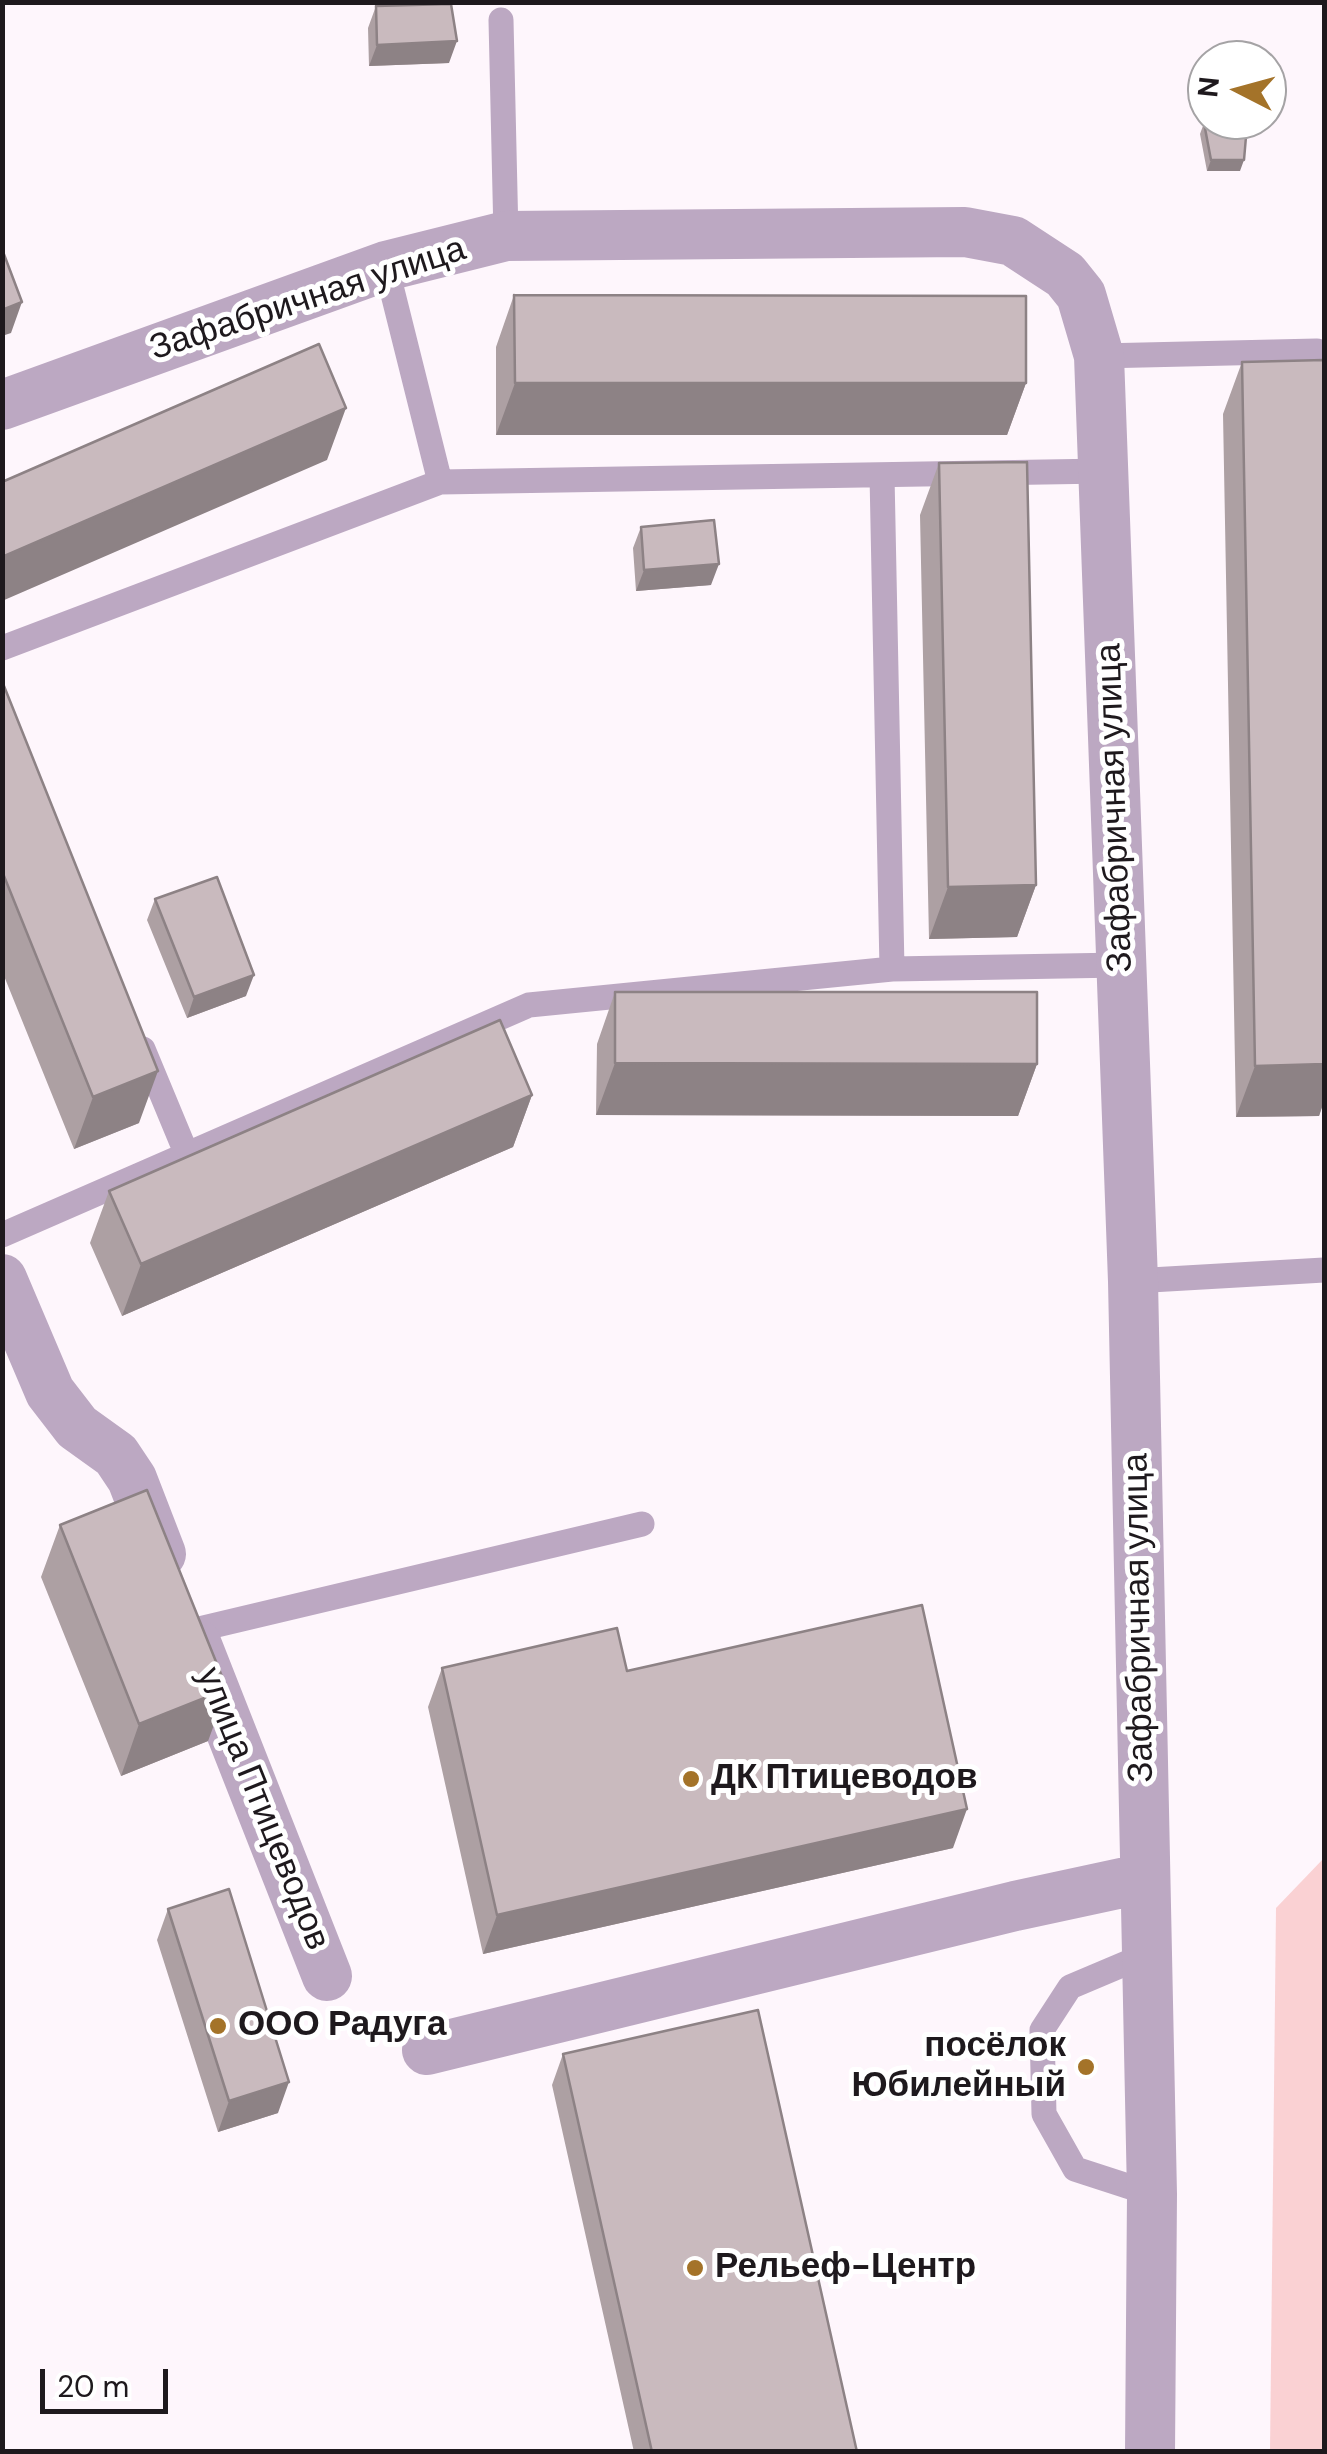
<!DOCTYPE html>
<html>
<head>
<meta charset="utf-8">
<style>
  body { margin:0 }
  #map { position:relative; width:1327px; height:2454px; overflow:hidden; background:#fef6fc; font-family:"DM Sans",sans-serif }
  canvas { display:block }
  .frame { position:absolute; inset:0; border:5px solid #1e191d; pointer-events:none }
  .north { position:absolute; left:1187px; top:40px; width:100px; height:100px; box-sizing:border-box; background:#fff; border:2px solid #a5a3a5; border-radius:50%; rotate:276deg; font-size:28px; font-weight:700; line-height:40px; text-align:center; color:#1e191d }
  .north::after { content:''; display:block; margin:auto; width:35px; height:45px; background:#a47329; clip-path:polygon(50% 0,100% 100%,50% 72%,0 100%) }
  .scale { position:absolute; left:40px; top:2369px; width:128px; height:45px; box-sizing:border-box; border:5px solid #1e191d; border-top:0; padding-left:12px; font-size:30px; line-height:35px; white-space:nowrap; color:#1e191d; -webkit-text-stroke:8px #fff; paint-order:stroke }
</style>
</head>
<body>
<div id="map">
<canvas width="1327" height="2454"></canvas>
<div class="frame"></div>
<div class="north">N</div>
<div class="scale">20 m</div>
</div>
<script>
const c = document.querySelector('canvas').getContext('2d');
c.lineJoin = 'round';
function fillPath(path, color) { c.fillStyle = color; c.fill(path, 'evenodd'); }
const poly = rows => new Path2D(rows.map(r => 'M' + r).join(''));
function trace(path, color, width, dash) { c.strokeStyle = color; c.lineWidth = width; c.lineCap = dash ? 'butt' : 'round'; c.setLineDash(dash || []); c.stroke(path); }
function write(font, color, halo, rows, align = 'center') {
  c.font = font + ' "DM Sans",sans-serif'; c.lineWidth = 10; c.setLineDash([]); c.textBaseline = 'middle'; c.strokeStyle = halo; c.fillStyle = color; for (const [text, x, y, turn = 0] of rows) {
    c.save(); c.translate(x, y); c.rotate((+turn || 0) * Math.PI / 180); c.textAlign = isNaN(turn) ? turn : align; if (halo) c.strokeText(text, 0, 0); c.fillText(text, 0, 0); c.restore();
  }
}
const green = poly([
  [1324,1858,1324,2451,1270,2451,1276,1908]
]);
const lane = poly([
  [501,20,506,236],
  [386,266,440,482],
  [1099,356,1317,351,1324,359],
  [882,475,892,969],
  [2,648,440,482,1105,471],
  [143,1049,187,1155],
  [2,1235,529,1005,892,969,1121,965],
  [1133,1281,1324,1270],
  [191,1631,642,1524],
  [1148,1954,1070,1987,1042,2030,1044,2114,1075,2169,1152,2194]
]);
const street = poly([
  [2,405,386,266,506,236,965,232,1013,241,1065,275,1081,295,1099,356,1133,1281,1152,2194,1150,2452],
  [2,1279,50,1392,77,1427,116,1455,132,1479,161,1554],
  [196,1643,327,1976],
  [427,2050,1015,1906,1145,1878]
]);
const wall = poly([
  [376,6,449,63,369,66,368,28],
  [1204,123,1240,171,1207,171,1200,134],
  [514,295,1026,383,1007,435,496,435,496,347],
  [1324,360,1324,1101,1319,1116,1236,1117,1223,414,1242,362],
  [939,463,1036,885,1017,937,929,939,920,515],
  [641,527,711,585,636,591,633,548],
  [2,681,139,1123,74,1149,2,971],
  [155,899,246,996,187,1018,147,920],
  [615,992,1037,1064,1018,1116,596,1115,597,1044],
  [532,1095,513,1147,122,1316,90,1243,109,1191],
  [60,1525,227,1689,208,1741,121,1776,41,1577],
  [442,1668,627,1671,953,1848,483,1954,428,1707],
  [168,1909,278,2113,218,2132,157,1940],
  [563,2054,857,2452,634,2452,552,2085]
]);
const shadedWall = poly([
  [457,41,449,63,369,66,377,45],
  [1211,160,1244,160,1240,171,1207,171],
  [22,302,11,333,2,336,2,310],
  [515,383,1026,383,1007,435,496,435],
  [346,408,327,460,2,601,2,557],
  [719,564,711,585,636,591,644,570],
  [1036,885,1017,937,929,939,948,887],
  [254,975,246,996,187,1018,194,997],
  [615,1063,1037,1064,1018,1116,596,1115],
  [1324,1064,1324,1101,1319,1116,1236,1117,1255,1066],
  [158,1071,139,1123,74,1149,93,1097],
  [532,1095,513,1147,122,1316,141,1264],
  [227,1689,208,1741,121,1776,139,1724],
  [967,1809,953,1848,483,1954,497,1915],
  [289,2082,278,2113,218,2132,229,2101]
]);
const building = poly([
  [451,4,457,41,377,45,376,6,451,4],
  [1204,123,1247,125,1244,160,1211,160,1204,123],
  [2,249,22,302,2,310,2,249],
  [514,295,1026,296,1026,383,515,383,514,295],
  [319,344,346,408,2,557,2,482,319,344],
  [1324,360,1324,1064,1255,1066,1242,362,1324,360],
  [1027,462,1036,885,948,887,939,463,1027,462],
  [714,520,719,564,644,570,641,527,714,520],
  [2,681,158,1071,93,1097,2,871,2,681],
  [217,877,254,975,194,997,155,899,217,877],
  [615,992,1037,992,1037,1064,615,1063,615,992],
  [500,1020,532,1095,141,1264,109,1191,500,1020],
  [147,1490,227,1689,139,1724,60,1525,147,1490],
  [922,1605,967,1809,497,1915,442,1668,617,1628,627,1671,922,1605],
  [229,1889,289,2082,229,2101,168,1909,229,1889],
  [758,2010,857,2452,652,2452,563,2054,758,2010]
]);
const markers = [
  [691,1779,10,"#a47329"],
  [218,2026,10,"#a47329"],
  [1086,2067,10,"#a47329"],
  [695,2268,10,"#a47329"]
];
const streetNames = [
  ["Зафабричная улица",308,300,-18],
  ["Зафабричная улица",1116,808,-92],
  ["Зафабричная улица",1140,1618,-91],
  ["улица Птицеводов",262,1809,68]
];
const poiNames = [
  ["ДК Птицеводов",711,1779],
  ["ООО Радуга",238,2026],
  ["посёлок",1066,2047,"right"],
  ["Юбилейный",1066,2087,"right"],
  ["Рельеф-Центр",715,2268]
];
fillPath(green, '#fad1d3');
trace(lane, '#bca8c2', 25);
trace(street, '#bca8c2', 50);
fillPath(wall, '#ada0a3');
fillPath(shadedWall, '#8d8285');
fillPath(building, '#c9babe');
trace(building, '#8d8285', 2.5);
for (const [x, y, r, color] of markers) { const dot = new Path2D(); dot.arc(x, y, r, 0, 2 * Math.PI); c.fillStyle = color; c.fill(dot); trace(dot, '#fff', 4); }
write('35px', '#1e191d', '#fff', streetNames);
write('bold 35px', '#1e191d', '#fff', poiNames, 'left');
</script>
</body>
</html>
